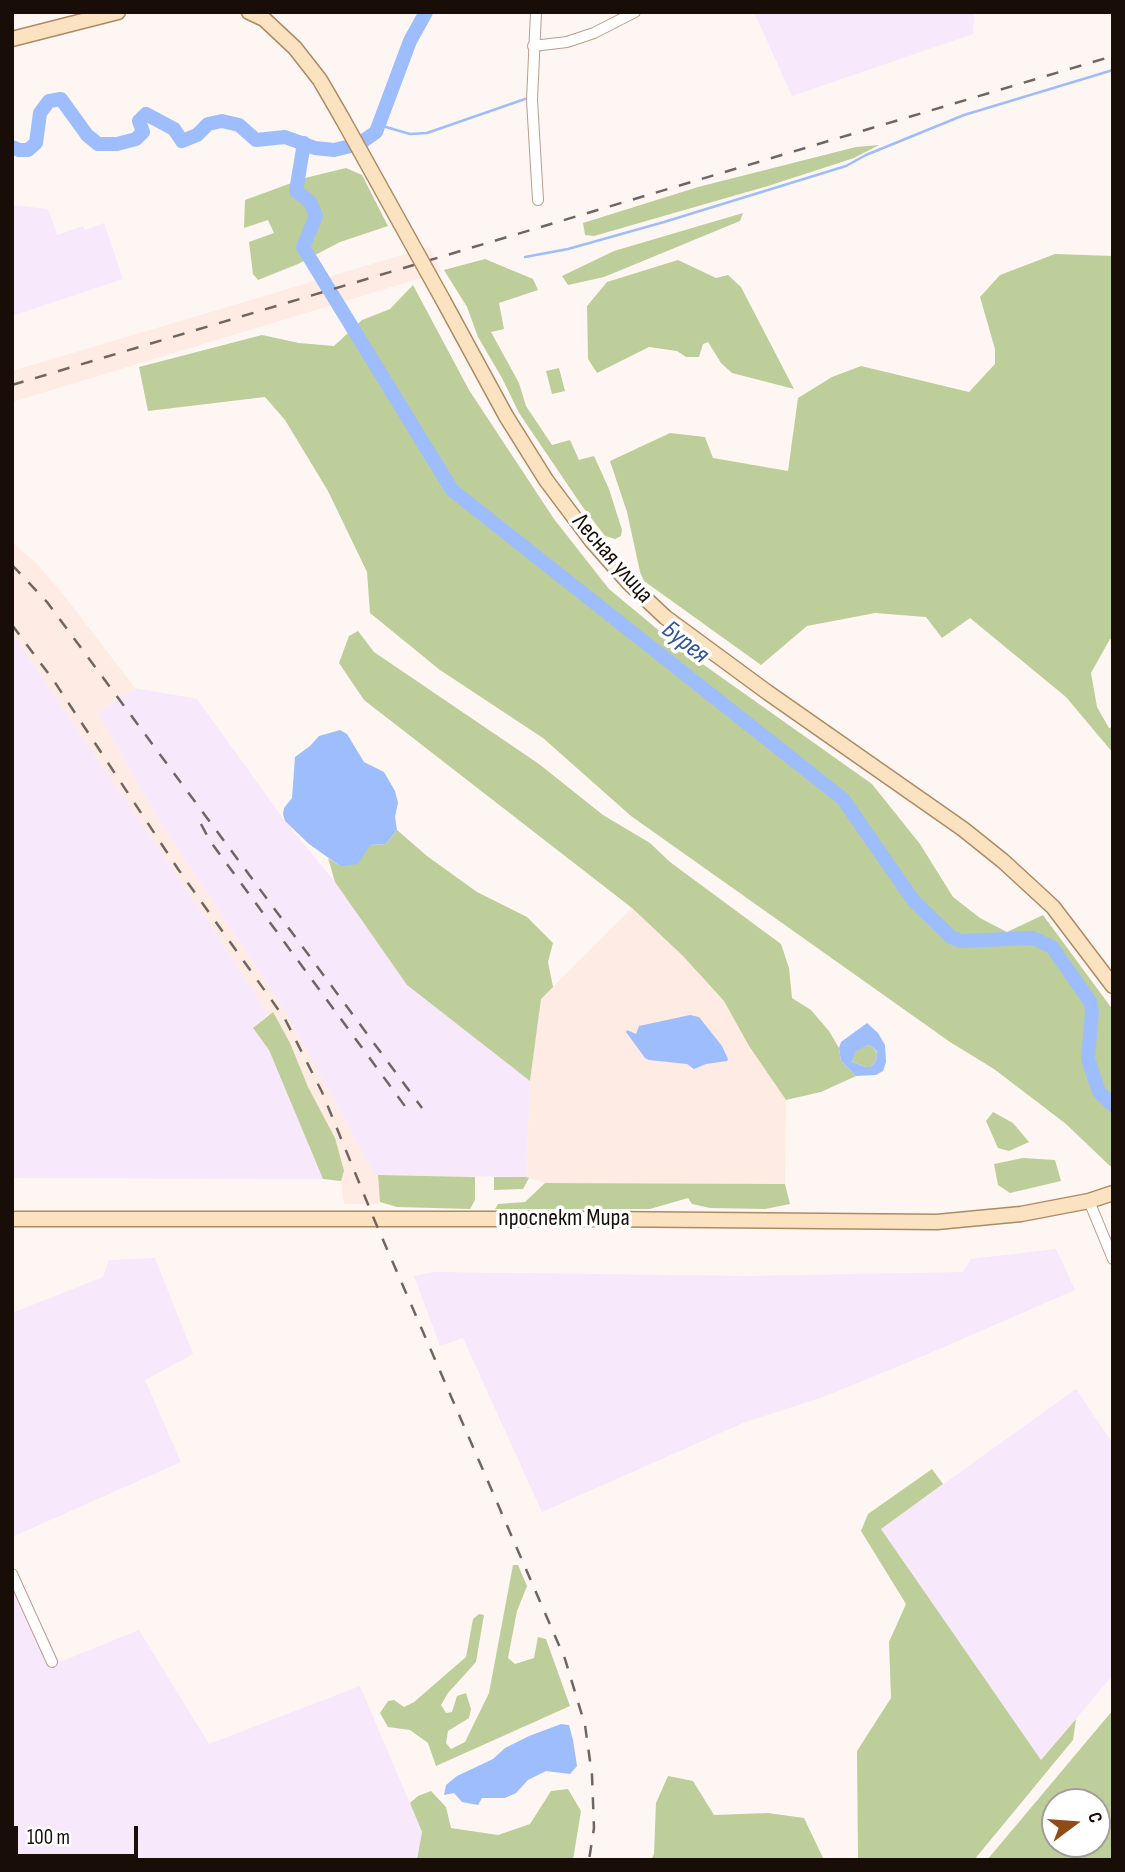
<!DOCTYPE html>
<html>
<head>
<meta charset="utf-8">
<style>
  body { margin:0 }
  #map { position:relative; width:1125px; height:1872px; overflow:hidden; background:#fef6f3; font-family:"Sofia Sans Condensed",sans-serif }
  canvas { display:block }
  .frame { position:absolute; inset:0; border:14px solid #190d08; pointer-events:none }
  .north { position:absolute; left:1041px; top:1788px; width:70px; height:70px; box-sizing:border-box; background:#fff; border:2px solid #a39e9c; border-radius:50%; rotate:74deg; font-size:19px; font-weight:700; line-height:28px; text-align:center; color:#190d08 }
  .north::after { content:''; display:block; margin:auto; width:24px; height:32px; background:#8e4d18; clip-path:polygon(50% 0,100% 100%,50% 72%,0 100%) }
  .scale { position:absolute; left:14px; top:1826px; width:124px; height:32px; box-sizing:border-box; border:4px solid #190d08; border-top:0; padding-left:9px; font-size:21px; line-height:24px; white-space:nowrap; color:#190d08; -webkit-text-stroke:5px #fff; paint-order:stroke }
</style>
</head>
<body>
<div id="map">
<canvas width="1125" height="1872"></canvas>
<div class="frame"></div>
<div class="north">С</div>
<div class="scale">100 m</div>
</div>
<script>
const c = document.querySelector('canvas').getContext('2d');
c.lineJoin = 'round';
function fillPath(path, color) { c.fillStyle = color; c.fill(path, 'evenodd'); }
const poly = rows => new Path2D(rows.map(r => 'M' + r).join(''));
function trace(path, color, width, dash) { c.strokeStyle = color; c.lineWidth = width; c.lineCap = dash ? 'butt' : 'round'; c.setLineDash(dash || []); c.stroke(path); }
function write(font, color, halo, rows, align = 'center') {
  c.font = font + ' "Sofia Sans Condensed",sans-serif'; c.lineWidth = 7; c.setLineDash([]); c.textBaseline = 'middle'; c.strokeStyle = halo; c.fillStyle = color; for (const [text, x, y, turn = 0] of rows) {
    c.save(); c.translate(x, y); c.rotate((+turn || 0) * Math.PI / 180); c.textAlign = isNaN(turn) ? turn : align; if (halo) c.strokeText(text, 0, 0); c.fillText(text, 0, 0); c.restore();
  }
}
const built = poly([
  [429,247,441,272,12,402,12,371],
  [12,542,36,563,63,594,135,688,98,713,158,819,283,1008,375,1175,378,1175,380,1204,344,1204,341,1181,323,1179,268,1014,204,915,12,633],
  [632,908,683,956,724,1001,749,1046,786,1100,785,1184,545,1183,526,1177,530,1081,541,999]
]);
const industrial = poly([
  [754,12,974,12,973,34,792,96],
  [12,205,48,209,57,235,83,226,85,230,104,223,123,279,12,316],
  [12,633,204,915,268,1014,253,1029,269,1049,323,1179,12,1178],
  [135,688,197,699,285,821,335,882,407,985,530,1081,526,1177,375,1175,283,1008,158,819,98,713],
  [1056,1249,1075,1290,921,1357,823,1397,743,1423,542,1512,463,1338,440,1346,414,1276,434,1272,748,1276,963,1272,971,1259],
  [155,1258,193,1354,145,1380,181,1462,12,1537,12,1313,103,1277,109,1260],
  [1076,1389,1113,1444,1113,1675,1041,1760,881,1529],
  [12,1568,60,1662,139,1630,209,1744,360,1686,422,1832,417,1860,12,1860]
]);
const green = poly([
  [879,145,854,158,768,186,594,236,585,235,583,223,698,187,856,147],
  [346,168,362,175,388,226,340,242,298,264,258,280,253,274,249,242,274,233,268,220,244,228,245,200,305,178],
  [743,213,740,221,604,277,568,285,562,276,614,251],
  [1055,254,1113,256,1113,640,1110,639,1091,673,1097,707,1109,728,1113,727,1113,753,1066,697,970,618,942,638,926,617,875,613,807,626,761,665,644,581,640,572,627,512,610,461,670,433,705,437,713,458,788,471,798,398,832,377,861,366,969,392,995,364,995,349,980,297,1000,275],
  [485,259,533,279,538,290,499,303,504,329,491,332,519,383,526,406,552,445,570,440,579,460,594,456,609,489,622,530,621,536,615,539,605,536,582,506,519,413,502,378,478,337,467,307,444,270],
  [678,260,716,278,728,275,741,287,794,389,732,373,721,363,708,342,703,344,699,357,686,357,677,351,649,347,597,373,588,359,587,306,607,282],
  [413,285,469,390,554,519,609,589,680,648,872,784,920,844,953,897,980,918,1007,932,1043,915,1113,1010,1113,1166,1110,1166,1066,1124,994,1069,950,1042,631,816,543,738,440,670,370,613,367,572,328,491,285,420,265,397,148,411,139,367,262,335,299,343,334,346,362,320,390,309],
  [559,368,565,391,552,394,546,371],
  [358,631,374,652,539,764,603,815,650,843,670,862,781,944,789,968,792,998,811,1010,829,1031,839,1048,841,1061,856,1076,821,1092,786,1100,749,1046,724,1001,683,956,632,908,364,700,339,663,349,636],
  [397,830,427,856,477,892,527,917,553,943,548,962,553,987,541,999,530,1081,407,985,335,882,328,858,340,866,370,845,386,844],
  [273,1012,290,1043,308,1087,335,1138,344,1171,341,1181,323,1179,269,1050,253,1028],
  [868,1045,873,1047,877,1053,876,1061,870,1067,866,1067,852,1062,856,1050],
  [993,1112,1013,1123,1029,1142,1009,1151,998,1148,986,1121],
  [1023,1158,1055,1160,1061,1181,1010,1193,998,1185,994,1164],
  [378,1175,475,1177,475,1200,470,1209,397,1207,380,1202],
  [494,1177,526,1177,529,1178,523,1189,494,1190],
  [545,1183,785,1184,790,1204,765,1209,710,1208,692,1204,688,1198,650,1209,495,1209,498,1204,525,1202],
  [932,1469,943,1484,881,1529,1041,1760,1076,1719,1073,1740,974,1860,858,1860,857,1751,891,1698,889,1642,906,1604,861,1531,868,1514],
  [513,1565,518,1565,527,1586,517,1611,508,1658,515,1664,534,1658,538,1637,546,1639,570,1706,436,1766,428,1743,410,1730,388,1727,380,1713,388,1701,394,1700,404,1707,414,1702,466,1657,473,1619,479,1614,484,1615,476,1662,448,1693,441,1705,446,1713,452,1712,457,1696,466,1693,471,1709,469,1718,448,1731,446,1743,451,1749,465,1742,489,1693],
  [1113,1710,1113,1860,987,1860],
  [1055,1802,1097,1802,1097,1844,1055,1844],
  [668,1776,693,1781,714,1815,768,1813,804,1818,824,1860,651,1860,654,1854,656,1803],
  [568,1789,581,1811,573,1860,417,1860,422,1832,410,1803,418,1796,431,1791,446,1807,451,1828,498,1835,530,1824,551,1791]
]);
const water = poly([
  [340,730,347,734,364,762,384,772,395,791,398,803,395,817,397,830,386,844,370,845,358,864,340,866,309,844,285,821,283,814,284,808,292,798,295,757,310,746,319,736],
  [690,1015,699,1017,722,1046,728,1059,727,1061,706,1064,694,1069,687,1064,649,1060,645,1058,626,1032,627,1030,636,1034,639,1026],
  [867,1023,878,1033,885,1045,886,1062,883,1071,876,1075,856,1076,841,1061,839,1048,841,1042],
  [868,1045,873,1047,877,1052,876,1061,870,1067,866,1067,852,1062,856,1051],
  [561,1724,569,1725,573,1740,577,1766,570,1774,546,1771,528,1780,516,1793,505,1798,482,1798,478,1805,462,1802,454,1793,444,1795,446,1785,457,1776,493,1759,505,1748,529,1736]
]);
const stream = poly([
  [379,125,410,134,427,133,525,99],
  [525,257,568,249,664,222,846,166,866,155,964,115,1113,70]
]);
const river = poly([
  [304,143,296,191,310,202,316,216,303,247,452,490,843,799,913,900,951,937,961,941,1033,938,1052,947,1091,1003,1092,1012,1088,1059,1099,1092,1113,1105],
  [12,147,19,150,28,150,36,143,40,113,49,101,61,99,87,135,98,144,117,144,136,139,143,132,139,121,146,114,174,129,182,141,197,135,208,124,222,121,239,125,256,140,285,137,315,148,334,150,359,144,376,132,410,41,426,12]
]);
const street = poly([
  [536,12,532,100,538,200],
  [533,46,567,42,594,33,635,12],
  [1089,1201,1113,1259],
  [12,1574,52,1662]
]);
const primary = poly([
  [249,12,264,19,295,48,320,80,342,118],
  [12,39,118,12],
  [443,300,506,416,546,480,591,540,629,583,665,617,767,692,963,829,1003,861,1053,907,1113,986],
  [12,1219,596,1219,937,1222,1021,1214,1089,1201,1113,1193]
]);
const rail = poly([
  [12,385,1113,56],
  [12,565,47,602,422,1108],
  [12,625,54,681,178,869,285,1019,322,1092,374,1219,565,1659,585,1725,592,1775,594,1828,589,1860],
  [201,824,210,841,410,1113]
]);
const primaryBridge = poly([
  [342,118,443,300]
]);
const streetNames = [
  ["Лесная улица",612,559,49],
  ["проспект Мира",564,1219]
];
const waterNames = [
  ["Бурея",685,643,38]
];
fillPath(built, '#feebe4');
fillPath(industrial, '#f7e8fb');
fillPath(green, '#bdce9a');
fillPath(water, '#9ebdfd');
trace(stream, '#9ebdfd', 2.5);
trace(river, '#9ebdfd', 14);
trace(street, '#be9b8c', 12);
trace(primary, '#ab8b64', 17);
trace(street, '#fff', 10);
trace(primary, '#fbe2c0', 14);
trace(rail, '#706561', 2.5, [12, 12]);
trace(primaryBridge, '#ab8b64', 17, []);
trace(primaryBridge, '#fbe2c0', 14);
write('24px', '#190d08', '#fff', streetNames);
write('italic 26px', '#31529c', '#fff', waterNames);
</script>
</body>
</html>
